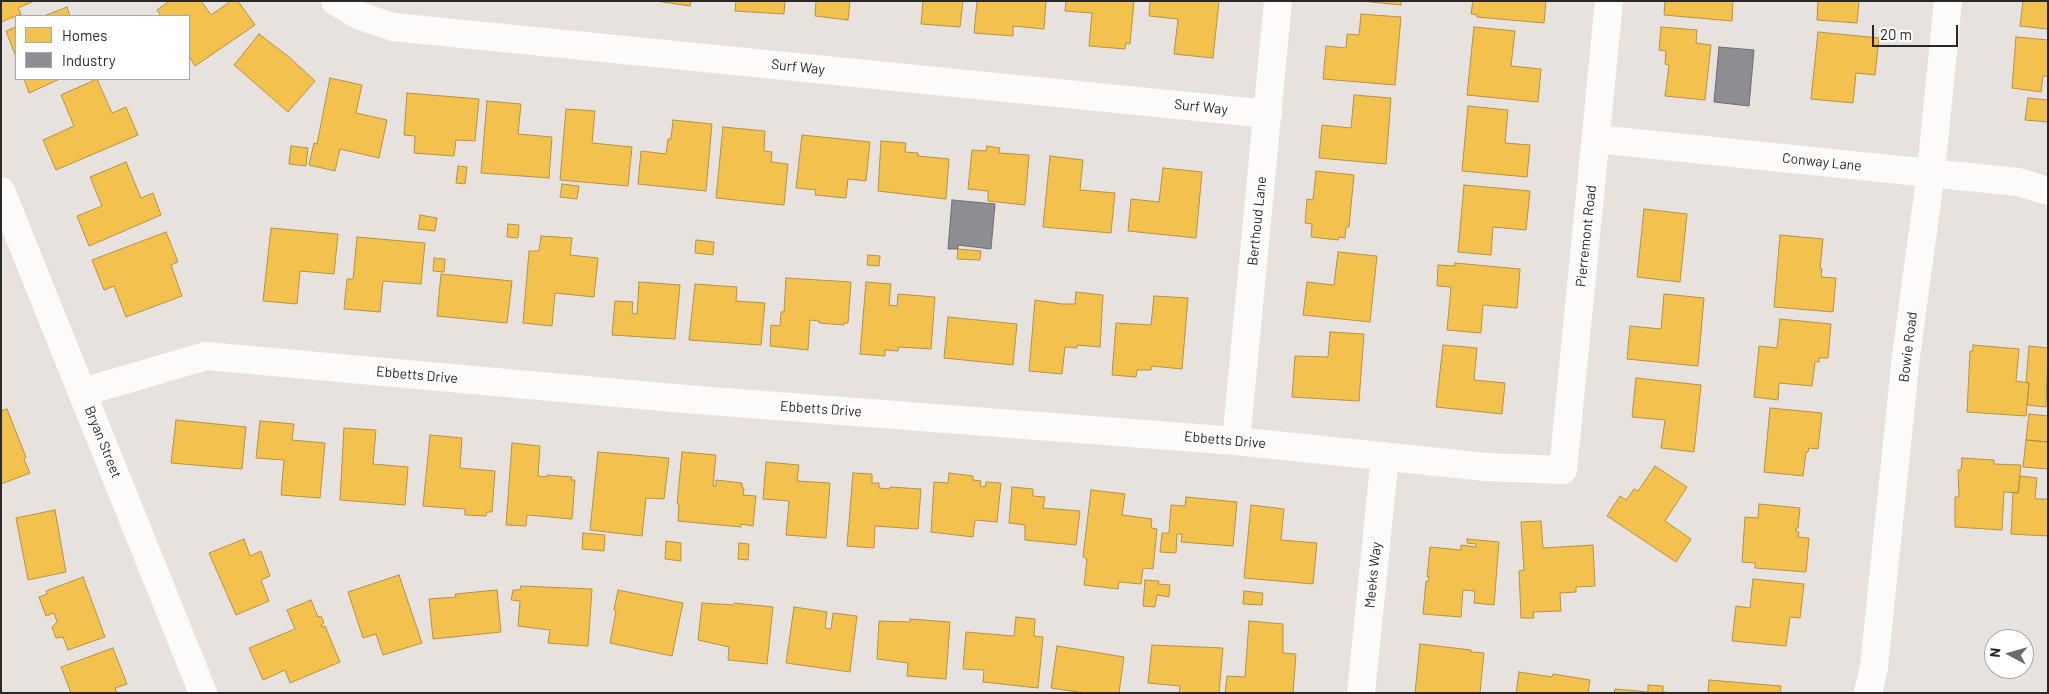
<!DOCTYPE html>
<html>
<head>
<meta charset="utf-8">
<style>
  body { margin:0 }
  #map { position:relative; width:2049px; height:694px; overflow:hidden; background:#e8e2de; font-family:Barlow,sans-serif }
  canvas { display:block }
  .frame { position:absolute; inset:0; border:2px solid #292929; pointer-events:none }
  .legend { position:absolute; left:15px; top:15px; width:175px; height:65px; box-sizing:border-box; background:#fff; border:1px solid #a9a9a9; margin:0; padding:6px 9px; list-style:none; font-size:15px; color:#292929 }
  .legend li { display:flex; align-items:center; gap:10px; height:25px }
  .legend b { width:25px; border:1px solid #a9a9a9 }
  .north { position:absolute; left:1984px; top:629px; width:50px; height:50px; box-sizing:border-box; background:#fff; border:1px solid #a9a9a9; border-radius:50%; rotate:276deg; font-size:14px; font-weight:700; line-height:20px; text-align:center; color:#292929 }
  .north::after { content:''; display:block; margin:auto; width:18px; height:22px; background:#6c6a68; clip-path:polygon(50% 0,100% 100%,50% 72%,0 100%) }
  .scale { position:absolute; left:1872px; top:25px; width:86px; height:22px; box-sizing:border-box; border:2px solid #292929; border-top:0; padding-left:6px; font-size:15px; line-height:18px; white-space:nowrap; color:#292929; -webkit-text-stroke:4px #fff; paint-order:stroke }
</style>
</head>
<body>
<div id="map">
<canvas width="2049" height="694"></canvas>
<div class="frame"></div>
<ul class="legend">
<li><b style="height:14px;background:#f2c14e"></b>Homes</li>
<li><b style="height:14px;background:#8d8d92"></b>Industry</li>
</ul>
<div class="north">N</div>
<div class="scale">20 m</div>
</div>
<script>
const c = document.querySelector('canvas').getContext('2d');
c.lineJoin = 'round';
function fillPath(path, color) { c.fillStyle = color; c.fill(path, 'evenodd'); }
const poly = rows => new Path2D(rows.map(r => 'M' + r).join(''));
function trace(path, color, width, dash) { c.strokeStyle = color; c.lineWidth = width; c.lineCap = dash ? 'butt' : 'round'; c.setLineDash(dash || []); c.stroke(path); }
function write(font, color, halo, rows, align = 'center') {
  c.font = font + ' Barlow,sans-serif'; c.lineWidth = 5; c.setLineDash([]); c.textBaseline = 'middle'; c.strokeStyle = halo; c.fillStyle = color; for (const [text, x, y, turn = 0] of rows) {
    c.save(); c.translate(x, y); c.rotate((+turn || 0) * Math.PI / 180); c.textAlign = isNaN(turn) ? turn : align; if (halo) c.strokeText(text, 0, 0); c.fillText(text, 0, 0); c.restore();
  }
}
const homes = poly([
  [1,1,34,1,18,8,21,14,1,22,1,1],
  [169,1,201,1,211,15,231,1,238,1,255,25,195,66,189,56,189,16,161,16,157,10,169,1],
  [656,1,691,1,690,6,656,1],
  [736,1,785,1,784,14,735,11,736,1],
  [816,1,850,1,848,20,815,16,816,1],
  [923,1,963,1,960,27,921,24,923,1],
  [977,1,1046,1,1044,29,1013,26,1013,36,974,33,977,1],
  [1066,1,1134,1,1130,44,1126,43,1125,49,1089,46,1092,13,1065,11,1066,1],
  [1150,1,1219,1,1213,58,1174,54,1178,19,1149,16,1150,1],
  [1361,1,1401,1,1401,5,1361,1],
  [1473,1,1546,1,1544,23,1477,17,1477,15,1471,14,1473,1],
  [1665,1,1733,1,1732,21,1664,15,1665,1],
  [1818,1,1859,1,1857,23,1817,20,1818,1],
  [2023,1,2048,1,2048,29,2020,26,2023,1],
  [67,7,70,16,44,16,67,7],
  [1361,14,1401,17,1395,85,1323,79,1326,46,1346,48,1347,34,1359,35,1361,14],
  [16,27,16,57,6,31,16,27],
  [1474,27,1515,31,1511,66,1541,69,1538,102,1467,95,1474,27],
  [1661,27,1697,30,1696,43,1711,45,1705,100,1665,96,1669,65,1665,64,1666,51,1659,50,1661,27],
  [1818,32,1879,38,1875,75,1856,73,1853,103,1811,99,1818,32],
  [259,34,289,57,315,81,288,112,234,65,259,34],
  [2016,37,2048,40,2048,76,2043,76,2041,92,2012,88,2016,37],
  [330,78,362,85,356,113,387,120,379,158,340,149,335,171,309,165,314,143,317,144,330,78],
  [24,79,60,79,29,93,24,79],
  [97,79,112,113,126,107,138,135,56,170,43,140,74,126,61,95,97,79],
  [407,93,479,99,475,141,456,140,454,156,414,153,415,136,404,135,407,93],
  [1354,95,1391,98,1386,164,1319,158,1322,125,1351,128,1354,95],
  [2028,98,2048,100,2048,122,2025,120,2028,98],
  [487,101,521,104,518,134,552,137,549,178,481,173,487,101],
  [1468,106,1508,110,1505,143,1530,145,1527,177,1462,171,1468,106],
  [566,109,595,111,592,143,632,147,628,186,560,180,566,109],
  [673,120,712,124,706,191,638,184,641,151,666,154,668,139,671,139,673,120],
  [723,127,765,131,764,151,772,152,771,162,788,164,784,205,716,198,723,127],
  [802,135,870,142,866,181,848,179,846,198,815,195,816,190,796,188,802,135],
  [881,141,906,143,905,152,918,153,918,156,949,159,946,199,878,191,881,141],
  [291,146,308,148,306,166,289,164,291,146],
  [987,146,1000,148,999,153,1029,155,1025,205,988,201,988,191,968,189,972,150,986,151,987,146],
  [1050,156,1083,160,1080,190,1115,193,1111,233,1043,227,1050,156],
  [126,162,141,198,153,193,161,215,89,246,77,216,102,206,90,177,126,162],
  [458,166,467,167,465,184,456,183,458,166],
  [1163,168,1202,172,1196,238,1128,231,1131,199,1159,202,1163,168],
  [1316,171,1354,175,1349,227,1346,227,1345,238,1339,237,1338,240,1311,237,1312,224,1305,223,1307,199,1313,200,1316,171],
  [562,184,579,186,577,199,560,197,562,184],
  [1464,185,1530,191,1526,230,1493,227,1491,255,1458,252,1464,185],
  [1644,209,1687,214,1680,282,1637,277,1644,209],
  [420,215,437,218,435,231,418,229,420,215],
  [508,224,519,225,518,238,507,237,508,224],
  [271,228,338,234,334,274,300,271,297,304,263,301,271,228],
  [166,232,178,262,171,265,182,296,126,317,114,286,104,290,92,260,166,232],
  [1780,235,1823,239,1820,269,1822,269,1821,277,1836,278,1833,312,1774,307,1780,235],
  [541,236,572,238,570,255,598,258,594,297,555,293,552,326,523,323,529,251,539,251,541,236],
  [357,237,425,243,421,284,383,281,380,312,344,309,347,279,353,279,357,237],
  [696,240,714,242,713,255,695,253,696,240],
  [958,249,981,251,980,260,957,259,958,249],
  [1338,252,1377,256,1370,322,1303,315,1307,282,1334,285,1338,252],
  [868,255,880,256,879,266,867,265,868,255],
  [434,258,445,259,444,272,433,271,434,258],
  [1455,263,1520,269,1517,308,1483,305,1481,333,1447,330,1451,287,1437,286,1438,265,1455,266,1455,263],
  [441,274,512,281,507,323,437,316,441,274],
  [786,278,851,282,848,323,844,323,844,325,819,323,819,321,810,320,808,350,770,346,771,325,780,326,781,312,784,312,786,278],
  [639,282,680,285,675,339,612,335,615,301,633,302,632,313,637,314,639,282],
  [866,282,891,284,889,305,897,306,898,294,935,297,931,349,899,347,898,351,885,350,885,356,860,354,866,282],
  [695,284,737,287,736,301,765,303,761,345,689,340,695,284],
  [1076,292,1103,295,1100,347,1077,345,1077,348,1065,347,1062,374,1029,371,1035,300,1062,304,1075,304,1076,292],
  [1664,294,1704,298,1698,366,1627,359,1630,326,1661,329,1664,294],
  [1154,296,1188,298,1182,369,1152,366,1151,370,1137,370,1136,377,1112,375,1116,323,1151,325,1154,296],
  [948,317,1017,324,1013,365,944,358,948,317],
  [1780,319,1831,324,1828,358,1819,358,1819,362,1815,362,1812,386,1779,383,1778,400,1754,397,1759,346,1777,348,1780,319],
  [1330,332,1364,334,1359,401,1292,397,1295,356,1328,357,1330,332],
  [1443,345,1477,348,1474,380,1505,383,1502,414,1436,407,1443,345],
  [1973,345,2019,349,2016,381,2029,383,2026,416,1967,412,1970,351,1973,351,1973,345],
  [2029,346,2048,348,2046,407,2027,405,2029,383,2026,382,2029,346],
  [1636,378,1701,385,1694,452,1661,448,1665,420,1632,417,1636,378],
  [1770,408,1822,413,1818,449,1809,448,1808,452,1806,452,1803,476,1764,472,1770,408],
  [7,409,26,457,24,459,30,473,1,484,1,411,7,409],
  [2029,414,2048,416,2048,442,2026,440,2029,414],
  [176,420,246,427,242,469,171,463,176,420],
  [260,421,294,424,292,440,325,443,320,498,281,495,284,460,256,458,260,421],
  [344,428,376,430,373,464,408,467,405,505,340,500,344,428],
  [430,435,462,438,460,468,495,471,492,512,487,512,486,516,465,515,465,509,423,506,430,435],
  [2026,440,2048,442,2048,469,2023,467,2026,440],
  [512,443,540,446,538,476,547,477,547,475,572,477,571,480,575,480,572,519,527,515,526,526,506,525,512,443],
  [598,452,669,458,664,499,646,498,642,536,590,530,598,452],
  [682,452,716,455,713,486,716,486,716,480,742,483,742,488,744,488,743,495,756,496,753,526,741,524,741,527,678,521,679,504,677,504,682,452],
  [1962,458,1994,460,1994,464,2021,465,2018,493,2004,492,2002,530,1955,527,1955,497,1959,497,1958,470,1961,470,1962,458],
  [766,462,799,465,797,481,830,483,826,538,786,535,789,501,763,499,766,462],
  [1655,466,1687,487,1665,521,1691,539,1676,562,1607,516,1620,496,1626,500,1634,489,1638,491,1655,466],
  [853,473,872,474,872,483,879,483,879,488,889,489,890,487,921,489,918,529,875,526,874,548,847,546,853,473],
  [949,473,973,476,973,480,981,481,980,486,985,487,986,482,1001,483,997,522,975,520,973,537,931,532,934,482,948,483,949,473],
  [2020,476,2037,478,2035,499,2048,499,2048,536,2011,534,2013,492,2018,493,2020,476],
  [1012,487,1033,489,1033,496,1045,497,1043,508,1080,511,1076,545,1025,540,1025,525,1009,523,1012,487],
  [1091,490,1125,494,1122,515,1152,519,1151,528,1157,529,1153,569,1143,568,1141,584,1119,582,1118,589,1084,585,1087,559,1083,557,1091,490],
  [1186,497,1237,502,1233,546,1181,542,1182,534,1177,534,1176,553,1160,552,1162,533,1169,533,1171,505,1185,506,1186,497],
  [1759,504,1800,508,1798,528,1796,528,1796,531,1799,532,1798,537,1809,538,1806,572,1755,568,1755,563,1742,562,1745,517,1758,518,1759,504],
  [1251,505,1284,509,1281,540,1317,543,1313,584,1244,578,1251,505],
  [55,510,66,572,28,580,16,518,55,510],
  [1541,521,1543,548,1593,545,1595,586,1576,587,1576,592,1560,593,1561,611,1533,612,1534,618,1521,618,1519,571,1524,570,1521,522,1541,521],
  [583,533,605,535,604,551,582,549,583,533],
  [244,539,250,556,261,551,270,576,261,580,269,601,236,615,209,553,244,539],
  [1467,539,1499,542,1494,605,1474,603,1475,591,1463,590,1461,617,1423,614,1426,581,1429,581,1429,577,1427,577,1430,547,1461,550,1461,545,1476,547,1476,544,1467,543,1467,539],
  [666,541,681,543,681,561,665,559,666,541],
  [739,543,749,544,748,560,738,559,739,543],
  [399,575,422,643,383,655,376,634,363,638,348,592,399,575],
  [83,577,105,637,68,650,63,637,56,638,52,627,57,622,54,613,46,616,39,597,47,594,46,591,83,577],
  [1753,579,1804,584,1800,618,1790,617,1786,646,1732,641,1736,606,1750,608,1753,579],
  [1145,580,1159,581,1158,584,1170,585,1169,597,1157,595,1155,607,1143,606,1145,580],
  [521,586,592,589,588,646,548,643,550,630,518,626,520,601,511,600,513,590,520,590,521,586],
  [497,590,501,632,433,639,429,599,456,597,455,594,497,590],
  [618,590,683,603,672,656,610,643,616,611,614,610,618,590],
  [1244,591,1263,593,1262,605,1243,604,1244,591],
  [311,600,318,617,321,616,324,623,321,625,322,627,325,626,340,662,290,683,285,670,263,680,249,648,295,629,287,610,311,600],
  [702,603,734,605,734,603,773,607,767,664,728,660,729,647,698,640,702,603],
  [794,607,827,612,825,628,831,629,833,613,857,616,850,672,786,663,794,607],
  [1016,617,1035,619,1034,636,1043,637,1038,688,983,682,984,670,963,669,966,632,1014,636,1016,617],
  [910,619,950,622,946,679,907,676,908,663,877,659,879,621,910,622,910,619],
  [1249,621,1283,624,1283,653,1296,654,1293,693,1225,693,1227,676,1245,677,1249,621],
  [1420,644,1471,650,1471,652,1484,653,1480,693,1415,693,1420,644],
  [1152,645,1223,648,1219,693,1179,693,1180,686,1148,683,1152,645],
  [1057,646,1124,657,1119,693,1086,693,1051,688,1057,646],
  [113,648,127,684,115,688,117,693,71,693,61,667,113,648],
  [1519,672,1552,677,1553,674,1590,680,1588,693,1516,693,1519,672],
  [1709,680,1781,686,1780,693,1708,693,1709,680],
  [1648,685,1663,686,1663,692,1675,693,1614,693,1615,689,1648,692,1648,685]
]);
const industry = poly([
  [1719,47,1754,50,1749,106,1714,102,1719,47],
  [952,200,995,204,991,249,958,245,958,249,948,249,952,200]
]);
const minor = poly([
  [335,1,360,16,393,27,1268,114],
  [1596,139,2018,182,2048,191],
  [1,191,203,693],
  [83,392,206,356,685,399,1236,441,1486,467,1563,470,1609,1],
  [1236,441,1278,1],
  [1361,693,1385,456],
  [1868,693,1874,667,1906,356,1931,172,1948,1]
]);
const streetNames = [
  ["Surf Way",798,67,6],
  ["Surf Way",1201,107,6],
  ["Conway Lane",1822,162,6],
  ["Berthoud Lane",1257,221,-84],
  ["Pierremont Road",1586,236,-84],
  ["Bowie Road",1908,347,-83],
  ["Ebbetts Drive",417,375,5],
  ["Ebbetts Drive",821,409,4],
  ["Ebbetts Drive",1225,440,5],
  ["Bryan Street",103,442,68],
  ["Meeks Way",1373,575,-84]
];
fillPath(homes, '#f2c14e');
trace(homes, '#b69343', 1);
fillPath(industry, '#8d8d92');
trace(industry, '#6f6f72', 1);
trace(minor, '#fcfbfa', 28);
write('14px', '#292929', '#fff', streetNames);
</script>
</body>
</html>
